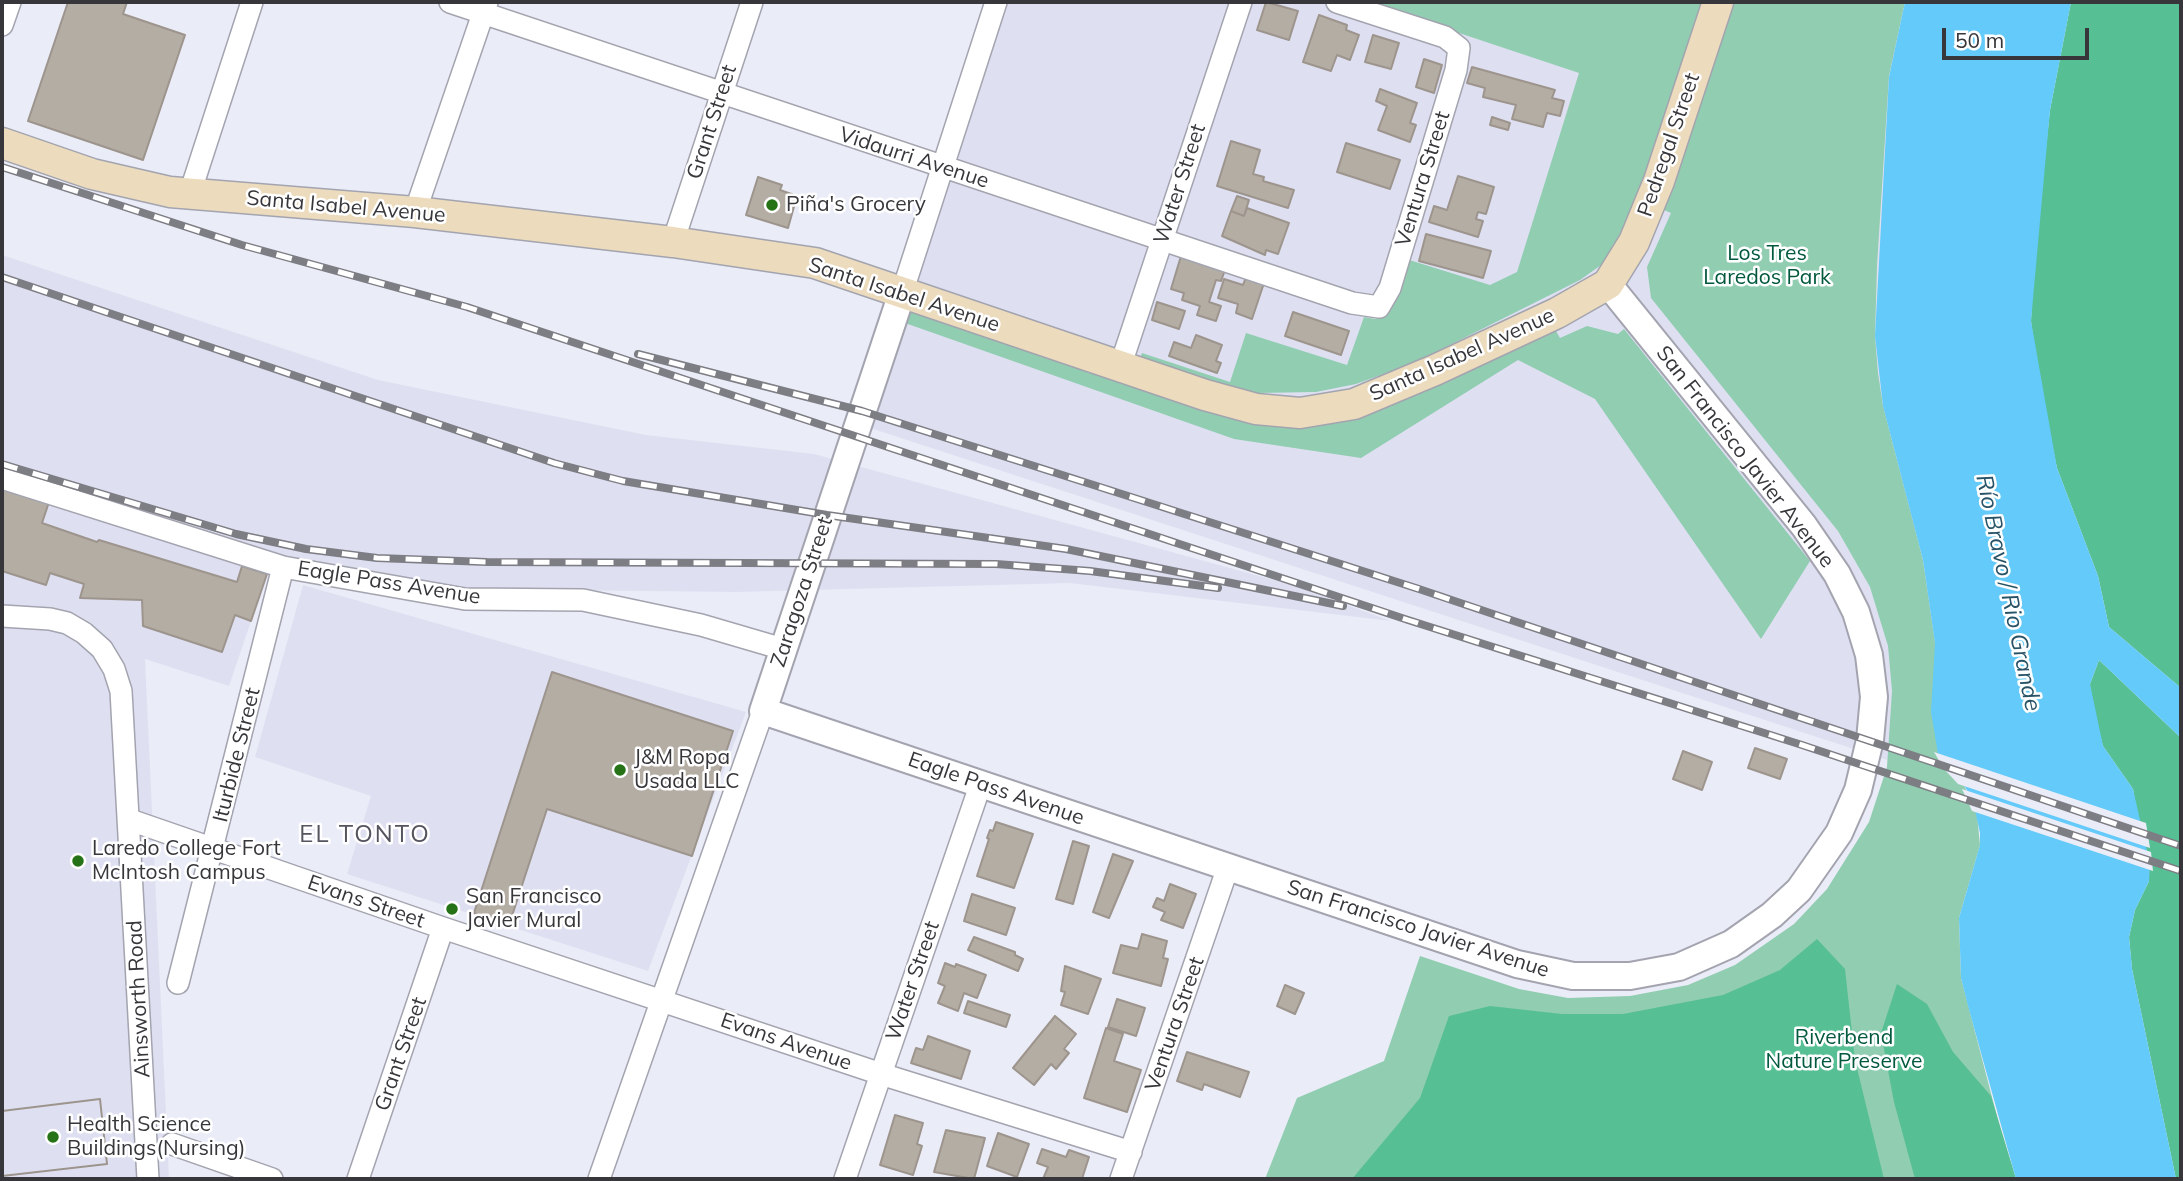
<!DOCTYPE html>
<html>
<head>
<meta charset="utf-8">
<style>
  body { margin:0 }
  #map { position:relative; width:2183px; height:1181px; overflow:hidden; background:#eaecf7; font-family:Mulish,sans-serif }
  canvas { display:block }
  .frame { position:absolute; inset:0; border:4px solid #37373b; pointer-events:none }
  .scale { position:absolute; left:1942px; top:28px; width:147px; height:32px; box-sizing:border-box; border:4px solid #37373b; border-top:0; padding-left:9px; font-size:21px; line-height:24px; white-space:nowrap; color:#37373b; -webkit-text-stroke:5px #fff; paint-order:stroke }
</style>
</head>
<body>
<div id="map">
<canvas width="2183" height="1181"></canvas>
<div class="frame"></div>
<div class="scale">50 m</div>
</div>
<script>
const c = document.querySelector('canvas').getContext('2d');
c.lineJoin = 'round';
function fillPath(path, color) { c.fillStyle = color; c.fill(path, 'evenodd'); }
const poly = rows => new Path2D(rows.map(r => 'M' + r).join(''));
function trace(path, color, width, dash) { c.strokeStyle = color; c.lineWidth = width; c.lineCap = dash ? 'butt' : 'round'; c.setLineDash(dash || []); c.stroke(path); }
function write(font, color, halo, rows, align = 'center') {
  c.font = font + ' Mulish,sans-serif'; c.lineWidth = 5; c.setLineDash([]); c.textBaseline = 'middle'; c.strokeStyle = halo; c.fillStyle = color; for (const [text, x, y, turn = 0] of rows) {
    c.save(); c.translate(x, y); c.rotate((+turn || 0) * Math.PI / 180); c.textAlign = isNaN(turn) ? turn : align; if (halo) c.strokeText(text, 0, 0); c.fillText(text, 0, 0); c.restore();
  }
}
const built = poly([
  [996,2,1905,2,1899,27,1890,434,1917,534,1964,785,858,424],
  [2,255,378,380,646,435,814,454,1292,585,1391,621,1070,583,736,592,468,589,331,571,2,465],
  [2,486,267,574,229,686,145,659,169,1179,2,1179],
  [303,585,746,712,648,971,347,874,371,796,255,757]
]);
const green = poly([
  [1366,2,1705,2,1632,220,1604,263,1580,280,1414,363,1356,384,1316,392,1257,393,1224,386,1140,358,1142,353,1230,382,1246,333,1347,365,1364,317,1375,319,1385,315,1392,307,1406,259,1490,285,1517,272,1579,73],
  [1732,2,1905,2,1889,76,1877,266,1875,336,1878,373,1883,406,1923,560,1935,643,1935,669,1964,785,1977,815,1980,845,1959,918,1961,978,2000,1128,2016,1179,1265,1179,1297,1098,1384,1061,1420,956,1519,989,1568,998,1630,996,1688,985,1735,965,1794,924,1827,889,1869,822,1887,767,1892,691,1888,646,1870,587,1838,531,1651,298,1647,267,1671,213,1664,210],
  [908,309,1211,413,1259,423,1463,373,1556,331,1560,338,1587,326,1618,334,1624,329,1810,561,1761,639,1595,399,1518,360,1361,458,1234,439,905,323]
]);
const forest = poly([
  [2071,2,2181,2,2181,688,2109,627,2098,576,2057,468,2038,377,2031,321,2034,262,2050,110],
  [2099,660,2181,738,2181,1179,2176,1179,2132,969,2129,937,2135,910,2149,881,2133,789,2103,746,2091,702,2090,684],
  [1817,939,1845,969,1855,1060,1884,1179,1352,1179,1420,1098,1449,1016,1490,1006,1562,1014,1623,1014,1723,995,1780,970],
  [1897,984,1927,1004,1953,1052,1991,1096,2016,1179,1915,1179,1894,1102,1881,1033]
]);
const water = poly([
  [1905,2,2071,2,2050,110,2031,321,2057,468,2098,576,2109,627,2181,688,2181,738,2099,660,2090,684,2103,746,2133,789,2150,864,2149,881,2135,910,2129,937,2132,969,2176,1179,2016,1179,1968,1006,1961,978,1959,918,1980,845,1980,833,1973,801,1964,785,1938,754,1931,712,1935,643,1923,560,1883,406,1875,336,1889,77]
]);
const pier = poly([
  [1934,752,2146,823,2150,848,1958,784,1944,769],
  [1962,789,2151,852,2153,871,1972,811]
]);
const building = poly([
  [68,2,127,2,123,14,185,35,143,160,28,121,68,2],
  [1266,2,1298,11,1289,40,1257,30,1266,2],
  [1319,15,1347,25,1346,30,1359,35,1350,60,1337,55,1331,71,1303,62,1319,15],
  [1373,35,1399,43,1391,69,1365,62,1373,35],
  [1424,59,1442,65,1434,93,1416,87,1424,59],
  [1472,67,1555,90,1552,98,1564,101,1560,116,1547,113,1543,127,1512,119,1516,105,1483,97,1485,88,1467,83,1472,67],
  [1380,89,1417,103,1410,123,1416,125,1410,142,1378,130,1387,106,1376,101,1380,89],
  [1492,117,1510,123,1508,130,1490,125,1492,117],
  [1231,141,1260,150,1253,174,1264,177,1263,181,1294,190,1288,208,1217,186,1231,141],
  [1346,143,1400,160,1390,189,1337,172,1346,143],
  [1458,176,1494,187,1486,214,1478,212,1476,219,1483,221,1478,237,1429,222,1434,206,1447,210,1458,176],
  [758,177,782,185,780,190,797,196,788,228,746,215,758,177],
  [1237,196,1249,200,1244,216,1231,211,1237,196],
  [1247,208,1289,223,1278,254,1266,250,1265,255,1222,236,1231,211,1244,216,1247,208],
  [1426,234,1491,251,1483,278,1419,261,1426,234],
  [1181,256,1225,270,1221,281,1216,280,1209,302,1221,306,1216,321,1197,315,1200,306,1182,300,1184,293,1171,289,1181,256],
  [1246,277,1264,283,1252,319,1236,313,1238,304,1218,298,1224,279,1243,285,1246,277],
  [1157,302,1185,311,1179,329,1152,320,1157,302],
  [1293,312,1349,331,1341,355,1285,336,1293,312],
  [1196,335,1222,345,1216,361,1221,363,1217,373,1169,356,1174,342,1191,348,1196,335],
  [2,486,49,502,42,523,97,542,99,540,237,582,242,566,267,574,251,621,235,615,222,652,143,626,142,600,80,598,84,584,50,573,46,585,2,571,2,486],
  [552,672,733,731,692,856,547,809,509,925,474,913,552,672],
  [1755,748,1787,759,1780,779,1748,768,1755,748],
  [1683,751,1712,762,1702,790,1673,779,1683,751],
  [996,822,1033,834,1014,888,977,876,989,839,987,838,990,830,993,831,996,822],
  [1073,841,1089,846,1073,904,1056,899,1073,841],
  [1113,854,1133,861,1109,918,1093,912,1113,854],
  [1170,884,1196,894,1183,928,1161,920,1165,912,1153,907,1157,898,1164,901,1170,884],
  [972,894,1015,908,1006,935,964,921,972,894],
  [1142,934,1167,941,1163,958,1168,959,1161,986,1113,973,1121,945,1138,949,1142,934],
  [974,937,1015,952,1015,955,1023,959,1018,971,968,950,974,937],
  [945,963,955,967,956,964,986,975,977,998,964,993,958,1011,938,1003,945,986,938,983,945,963],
  [1065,966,1101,979,1088,1014,1061,1005,1065,992,1061,991,1065,966],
  [1285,985,1304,993,1295,1014,1277,1006,1285,985],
  [1117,999,1145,1008,1136,1036,1108,1027,1117,999],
  [968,1001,1010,1015,1006,1027,964,1013,968,1001],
  [1055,1016,1076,1034,1064,1049,1069,1053,1056,1069,1051,1064,1034,1085,1013,1068,1055,1016],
  [1106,1028,1123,1034,1114,1061,1141,1070,1127,1112,1084,1098,1106,1028],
  [928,1036,970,1051,961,1079,911,1063,916,1048,923,1050,928,1036],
  [1187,1052,1249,1072,1240,1097,1204,1084,1202,1090,1177,1081,1187,1052],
  [100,1099,107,1164,2,1176,2,1111,100,1099],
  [100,1099,107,1164,2,1176,2,1111,100,1099],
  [895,1115,923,1123,917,1144,922,1146,913,1175,880,1165,895,1115],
  [946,1130,985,1138,974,1179,934,1172,946,1130],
  [998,1133,1029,1144,1017,1177,987,1166,998,1133],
  [1042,1149,1066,1157,1069,1150,1089,1157,1082,1179,1043,1179,1048,1167,1037,1163,1042,1149]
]);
const minor = poly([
  [450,2,1352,303,1379,307,1390,288,1456,70,1459,48,1445,37,1337,2],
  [2,25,10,2],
  [190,193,252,2],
  [415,212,487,2],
  [673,242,752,2],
  [902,293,996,2],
  [1120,367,1241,2],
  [2,478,283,567,465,599,583,600,701,625,783,649],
  [2,616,50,619,67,623,84,633,102,649,114,669,121,691,148,1179],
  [130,820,443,928,881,1074,1131,1152],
  [178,983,283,567],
  [172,1144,272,1179],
  [358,1179,443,928],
  [599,1179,763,711],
  [845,1179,981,783],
  [1121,1179,1228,867]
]);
const tertiary = poly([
  [902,293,763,711,1517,964,1573,976,1630,976,1679,967,1731,944,1772,915,1799,890,1839,833,1858,790,1870,740,1874,697,1869,655,1856,612,1837,574,1804,526,1608,284]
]);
const secondary = poly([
  [2,143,92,174,170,192,415,212,673,242,815,263,1205,395,1256,409,1300,413,1354,404,1435,370,1557,313,1608,284,1634,242,1659,181,1718,2]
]);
const rail = poly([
  [2,167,242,245,467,307,1408,620,1802,745,2181,871],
  [2,277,554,463,623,481,827,515,1066,549,1343,606],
  [638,354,862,411,1419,589,2181,846],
  [2,464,236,534,306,549,377,558,487,562,996,564,1090,571,1218,588]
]);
const markers = [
  [772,205,7,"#267217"],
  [620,770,7,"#267217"],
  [78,861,7,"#267217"],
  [452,909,7,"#267217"],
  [53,1137,7,"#267217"]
];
const streetNames = [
  ["Grant Street",712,122,-72],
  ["Pedregal Street",1669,145,-71],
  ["Vidaurri Avenue",914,158,18],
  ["Ventura Street",1423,179,-73],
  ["Water Street",1180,184,-72],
  ["Santa Isabel Avenue",346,207,5],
  ["Santa Isabel Avenue",904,295,18],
  ["Santa Isabel Avenue",1462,355,-24],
  ["San Francisco Javier Avenue",1745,457,52],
  ["Eagle Pass Avenue",389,583,9],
  ["Zaragoza Street",802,592,-72],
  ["Iturbide Street",237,755,-76],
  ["Eagle Pass Avenue",996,789,19],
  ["Evans Street",366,902,19],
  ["San Francisco Javier Avenue",1418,929,18],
  ["Water Street",913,981,-71],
  ["Ainsworth Road",139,999,-93],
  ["Ventura Street",1175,1024,-71],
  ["Evans Avenue",786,1042,19],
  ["Grant Street",401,1054,-71]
];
const poiNames = [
  ["Piña's Grocery",786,205],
  ["J&M Ropa",634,758],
  ["Usada LLC",634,782],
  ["Laredo College Fort",92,849],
  ["McIntosh Campus",92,873],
  ["San Francisco",466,897],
  ["Javier Mural",466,921],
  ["Health Science",67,1125],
  ["Buildings(Nursing)",67,1149]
];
const parkNames = [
  ["Los Tres",1767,254],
  ["Laredos Park",1767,278],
  ["Riverbend",1844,1038],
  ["Nature Preserve",1844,1062]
];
const waterNames = [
  ["Río Bravo / Rio Grande",2008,593,78]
];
const quarterNames = [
  ["EL TONTO",365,835]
];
fillPath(built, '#dee0f2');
fillPath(green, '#91cdb1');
fillPath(forest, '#57bf94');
fillPath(water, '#63caf9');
fillPath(pier, '#eaecf7');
fillPath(building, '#b4ada4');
trace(building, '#9d958d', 2);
trace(minor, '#a3a4af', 24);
trace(tertiary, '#a3a4af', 30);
trace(secondary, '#a3a4af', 33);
trace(minor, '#fff', 21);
trace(tertiary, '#fff', 26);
trace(secondary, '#ecdcbd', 30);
trace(rail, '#7d7d84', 8);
trace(rail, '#fff', 5, [16]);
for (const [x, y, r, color] of markers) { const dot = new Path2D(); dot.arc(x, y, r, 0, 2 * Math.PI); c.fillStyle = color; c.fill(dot); trace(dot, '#fff', 2.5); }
write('21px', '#37373b', '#fff', streetNames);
write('21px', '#37373b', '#fff', poiNames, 'left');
write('21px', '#00583d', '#fff', parkNames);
write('italic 23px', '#285367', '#fff', waterNames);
c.letterSpacing = '2px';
write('24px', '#54555e', '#fff', quarterNames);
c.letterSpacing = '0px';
</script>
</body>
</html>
